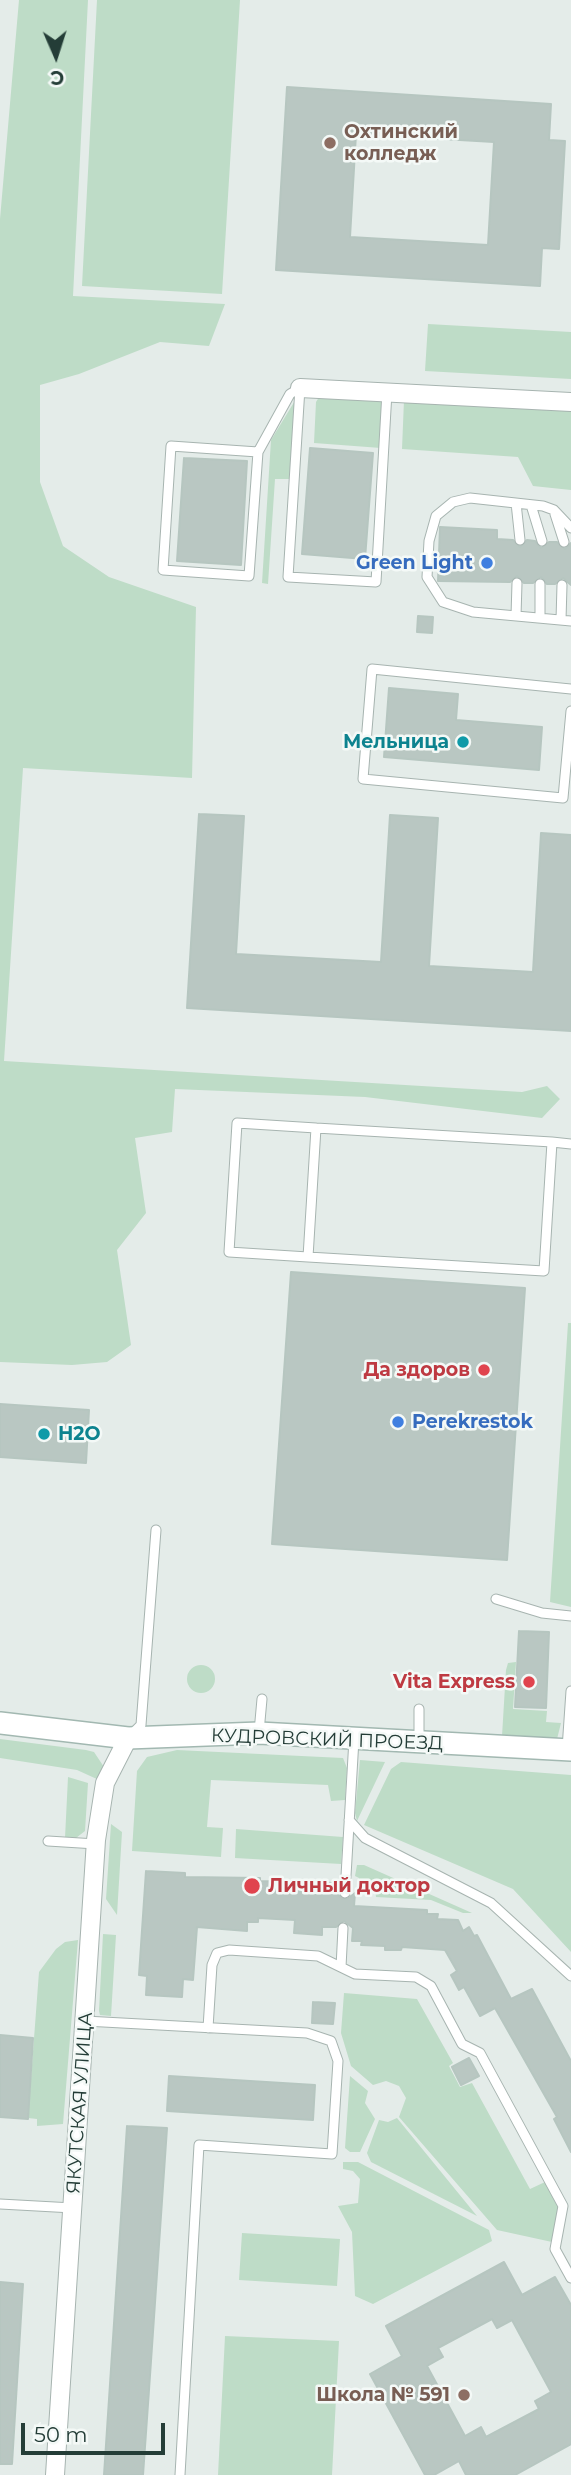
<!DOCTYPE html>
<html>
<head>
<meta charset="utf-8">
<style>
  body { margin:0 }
  #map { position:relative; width:571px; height:2475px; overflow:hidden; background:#e4ece9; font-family:Montserrat,sans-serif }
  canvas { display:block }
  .north { position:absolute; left:21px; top:21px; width:70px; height:70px; -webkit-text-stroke:5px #f4f9f7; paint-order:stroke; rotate:177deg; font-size:19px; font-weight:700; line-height:28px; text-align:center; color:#243d37 }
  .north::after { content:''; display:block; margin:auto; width:24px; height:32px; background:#243d37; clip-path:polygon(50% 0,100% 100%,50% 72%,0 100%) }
  .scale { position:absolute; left:21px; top:2423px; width:144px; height:32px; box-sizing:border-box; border:4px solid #243d37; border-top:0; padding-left:9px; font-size:21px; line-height:24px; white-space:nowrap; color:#243d37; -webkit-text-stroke:5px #f4f9f7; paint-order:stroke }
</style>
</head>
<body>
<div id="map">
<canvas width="571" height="2475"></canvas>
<div class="north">С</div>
<div class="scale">50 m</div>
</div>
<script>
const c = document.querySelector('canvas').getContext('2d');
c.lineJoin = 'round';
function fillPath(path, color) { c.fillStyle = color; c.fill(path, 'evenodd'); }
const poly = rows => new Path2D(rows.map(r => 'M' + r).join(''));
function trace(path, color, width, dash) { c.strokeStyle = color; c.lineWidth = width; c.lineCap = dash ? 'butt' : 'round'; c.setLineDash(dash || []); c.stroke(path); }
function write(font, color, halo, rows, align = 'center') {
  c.font = font + ' Montserrat,sans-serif'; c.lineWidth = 5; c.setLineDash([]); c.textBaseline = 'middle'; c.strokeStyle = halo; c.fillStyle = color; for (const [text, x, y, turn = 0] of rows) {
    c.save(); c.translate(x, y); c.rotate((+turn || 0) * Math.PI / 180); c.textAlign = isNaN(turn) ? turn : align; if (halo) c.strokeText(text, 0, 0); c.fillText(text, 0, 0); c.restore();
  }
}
const green = poly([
  [19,0,88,0,73,296,225,304,209,346,160,342,79,374,40,385,40,482,63,546,109,577,196,607,192,778,23,768,4,1061,522,1092,547,1086,560,1099,542,1118,365,1097,175,1089,172,1132,135,1138,146,1213,117,1250,131,1345,107,1362,72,1365,0,1362,0,219],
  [97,0,240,0,222,294,82,286],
  [428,324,571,332,571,379,425,371],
  [321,394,384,397,381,448,314,443,316,402],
  [296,399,291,479,275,479,268,584,262,583,271,440],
  [404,400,571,409,571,490,533,486,518,457,402,449],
  [568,1323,571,1323,571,1607,550,1602],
  [516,1662,513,1709,547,1711,546,1722,561,1723,557,1739,502,1736,506,1670,508,1663],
  '187 1679a14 14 0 1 1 28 0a14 14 0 1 1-28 0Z',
  [0,1739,86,1750,94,1752,104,1767,99,1780,77,1770,0,1758],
  [177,1750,343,1758,347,1768,345,1800,331,1801,328,1785,211,1780,207,1827,223,1828,221,1857,132,1851,137,1771,147,1757],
  [360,1760,385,1762,357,1821,355,1813],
  [401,1762,571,1775,571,1952,513,1889,364,1825,391,1769],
  [68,1777,88,1783,85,1831,76,1838,65,1838],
  [111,1824,122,1832,117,1915,106,1899],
  [236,1829,343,1837,341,1864,235,1858],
  [357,1865,364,1865,472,1913,463,1913,431,1900,376,1897,375,1887,359,1885,359,1878,355,1876],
  [103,1934,116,1935,111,2016,100,2015,99,2011],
  [78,1940,63,2124,37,2126,37,2119,28,2118,39,1972,56,1949,65,1942],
  [344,1993,417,1999,453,2063,449,2066,460,2087,472,2083,530,2189,545,2182,559,2209,552,2242,497,2230,399,2117,406,2098,399,2086,386,2081,373,2085,351,2066,341,2033],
  [350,2076,368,2091,365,2103,375,2119,360,2152,350,2152,345,2148],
  [397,2118,477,2216,371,2162,367,2153,379,2120,388,2122],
  [343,2162,358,2162,489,2230,492,2241,373,2304,355,2296,352,2232,338,2206,358,2203,360,2179,353,2171,343,2169],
  [242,2233,340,2239,337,2286,239,2280],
  [225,2336,339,2341,332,2475,218,2475]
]);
const building = poly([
  [287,87,551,104,549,140,565,141,559,249,542,248,540,286,276,270,287,87],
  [356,134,494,142,488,245,350,237,356,134],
  [310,448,373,453,365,559,302,554,310,448],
  [184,458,247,461,241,565,177,561,184,458],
  [440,527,497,530,497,539,513,540,520,547,527,540,535,541,541,548,549,542,557,542,565,549,571,543,571,585,563,578,555,584,547,584,541,577,533,583,524,583,517,576,510,582,438,581,440,527],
  [418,616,433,617,432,633,417,632,418,616],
  [389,688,458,694,456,720,542,727,539,770,384,757,389,688],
  [199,814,244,816,236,954,381,962,390,815,438,818,429,966,533,972,541,833,571,835,571,1031,187,1008,199,814],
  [291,1272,525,1288,507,1560,272,1544,291,1272],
  [0,1404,89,1410,86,1463,0,1457,0,1404],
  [519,1631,549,1632,546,1708,515,1707,519,1631],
  [146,1871,185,1873,185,1877,260,1878,260,1881,336,1883,336,1892,342,1899,347,1899,355,1893,354,1906,427,1910,427,1914,438,1914,437,1919,458,1920,463,1931,469,1927,474,1936,477,1935,511,1999,532,1989,571,2061,571,2152,554,2119,557,2117,495,2008,480,2016,464,1987,459,1990,451,1975,457,1971,445,1950,402,1947,401,1950,385,1950,385,1946,361,1945,362,1941,352,1941,353,1928,344,1921,336,1927,322,1927,322,1935,294,1933,295,1920,258,1918,258,1922,247,1922,247,1931,197,1927,193,1980,183,1979,182,1997,146,1995,147,1976,139,1975,146,1871],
  [313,2002,335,2003,333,2024,312,2023,313,2002],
  [0,2035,33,2038,28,2119,0,2117,0,2035],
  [469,2058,479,2076,461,2085,452,2067,469,2058],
  [169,2076,315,2085,313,2120,167,2111,169,2076],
  [127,2126,167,2128,149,2390,143,2475,104,2475,127,2126],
  [504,2262,522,2295,555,2277,571,2305,571,2444,515,2475,466,2475,459,2461,434,2475,425,2475,370,2374,402,2356,386,2326,504,2262],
  [492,2319,497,2328,512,2320,551,2392,535,2401,539,2409,486,2437,481,2427,465,2436,427,2366,443,2357,438,2348,492,2319],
  [0,2282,23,2284,12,2464,0,2464,0,2282]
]);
const lane = poly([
  [300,388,288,577,376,582,387,392],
  [258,452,171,446,163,570,249,576,258,452,290,394,300,388],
  [516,503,520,540],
  [531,505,542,541],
  [555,514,564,542],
  [571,528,554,510,543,506,470,498,453,502,436,516,429,541,427,577,443,602,473,612,571,621],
  [516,616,517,583],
  [540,618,540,584],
  [561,620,562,585],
  [571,689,372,669,363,779,563,798,571,711],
  [552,1142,544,1271,308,1257,316,1128,552,1142,571,1144],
  [308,1257,229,1252,237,1123,316,1128],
  [496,1599,542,1613,571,1616],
  [259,1732,262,1699],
  [132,1734,141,1725,156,1530],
  [419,1741,419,1709],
  [567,1749,571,1691],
  [349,1820,365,1838,491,1903,571,1976],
  [48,1841,96,1844],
  [345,1893,354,1739],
  [341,1967,343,1928],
  [85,2021,307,2033,331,2041,338,2061,332,2154,199,2145,180,2475],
  [208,2028,212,1965,217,1953,229,1950,318,1956,355,1974,416,1977,431,1986,462,2044,480,2053,563,2206,555,2249,571,2278],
  [0,2204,73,2208]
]);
const street = poly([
  [300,388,571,402],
  [55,2475,96,1840,105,1783,128,1738]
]);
const secondary = poly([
  [0,1723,128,1738,259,1733,571,1750]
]);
const markers = [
  [330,143,7,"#8d6e63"],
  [487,563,7,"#3f7fe0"],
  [463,742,7,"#0f9aa8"],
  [484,1370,7,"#e0444e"],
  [398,1422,7,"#3f7fe0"],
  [44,1434,7,"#0f9aa8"],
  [529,1682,7,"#e0444e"],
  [252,1886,9,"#e0444e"],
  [464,2395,7,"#8d6e63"]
];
const educationNames = [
  ["Охтинский",344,132],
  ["колледж",344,154],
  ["Школа № 591",450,2395,"right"]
];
const shopNames = [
  ["Green Light",473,563],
  ["Perekrestok",412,1422,"left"]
];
const cultureNames = [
  ["Мельница",449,742],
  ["H2O",58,1434,"left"]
];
const healthNames = [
  ["Да здоров",470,1370],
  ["Vita Express",515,1682],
  ["Личный доктор",268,1886,"left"]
];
const streetNames = [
  ["КУДРОВСКИЙ ПРОЕЗД",327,1740,2],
  ["ЯКУТСКАЯ УЛИЦА",80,2103,-86]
];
fillPath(green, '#bedcc7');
fillPath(building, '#b9c7c2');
trace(building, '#b6c6c0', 2);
trace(lane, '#a7b4b0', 11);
trace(street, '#a7b4b0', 20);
trace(secondary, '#a2b8b1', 24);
trace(lane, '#fff', 9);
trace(street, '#fff', 18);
trace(secondary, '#fff', 21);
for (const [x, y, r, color] of markers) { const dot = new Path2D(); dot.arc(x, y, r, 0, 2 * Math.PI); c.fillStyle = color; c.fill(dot); trace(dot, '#f4f9f7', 2.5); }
write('bold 19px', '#785e54', '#f4f9f7', educationNames, 'left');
write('bold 19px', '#366cbe', '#f4f9f7', shopNames, 'right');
write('bold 19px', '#0d838f', '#f4f9f7', cultureNames, 'right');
write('bold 19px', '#be3a42', '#f4f9f7', healthNames, 'right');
write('19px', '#243d37', '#f4f9f7', streetNames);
</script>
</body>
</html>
